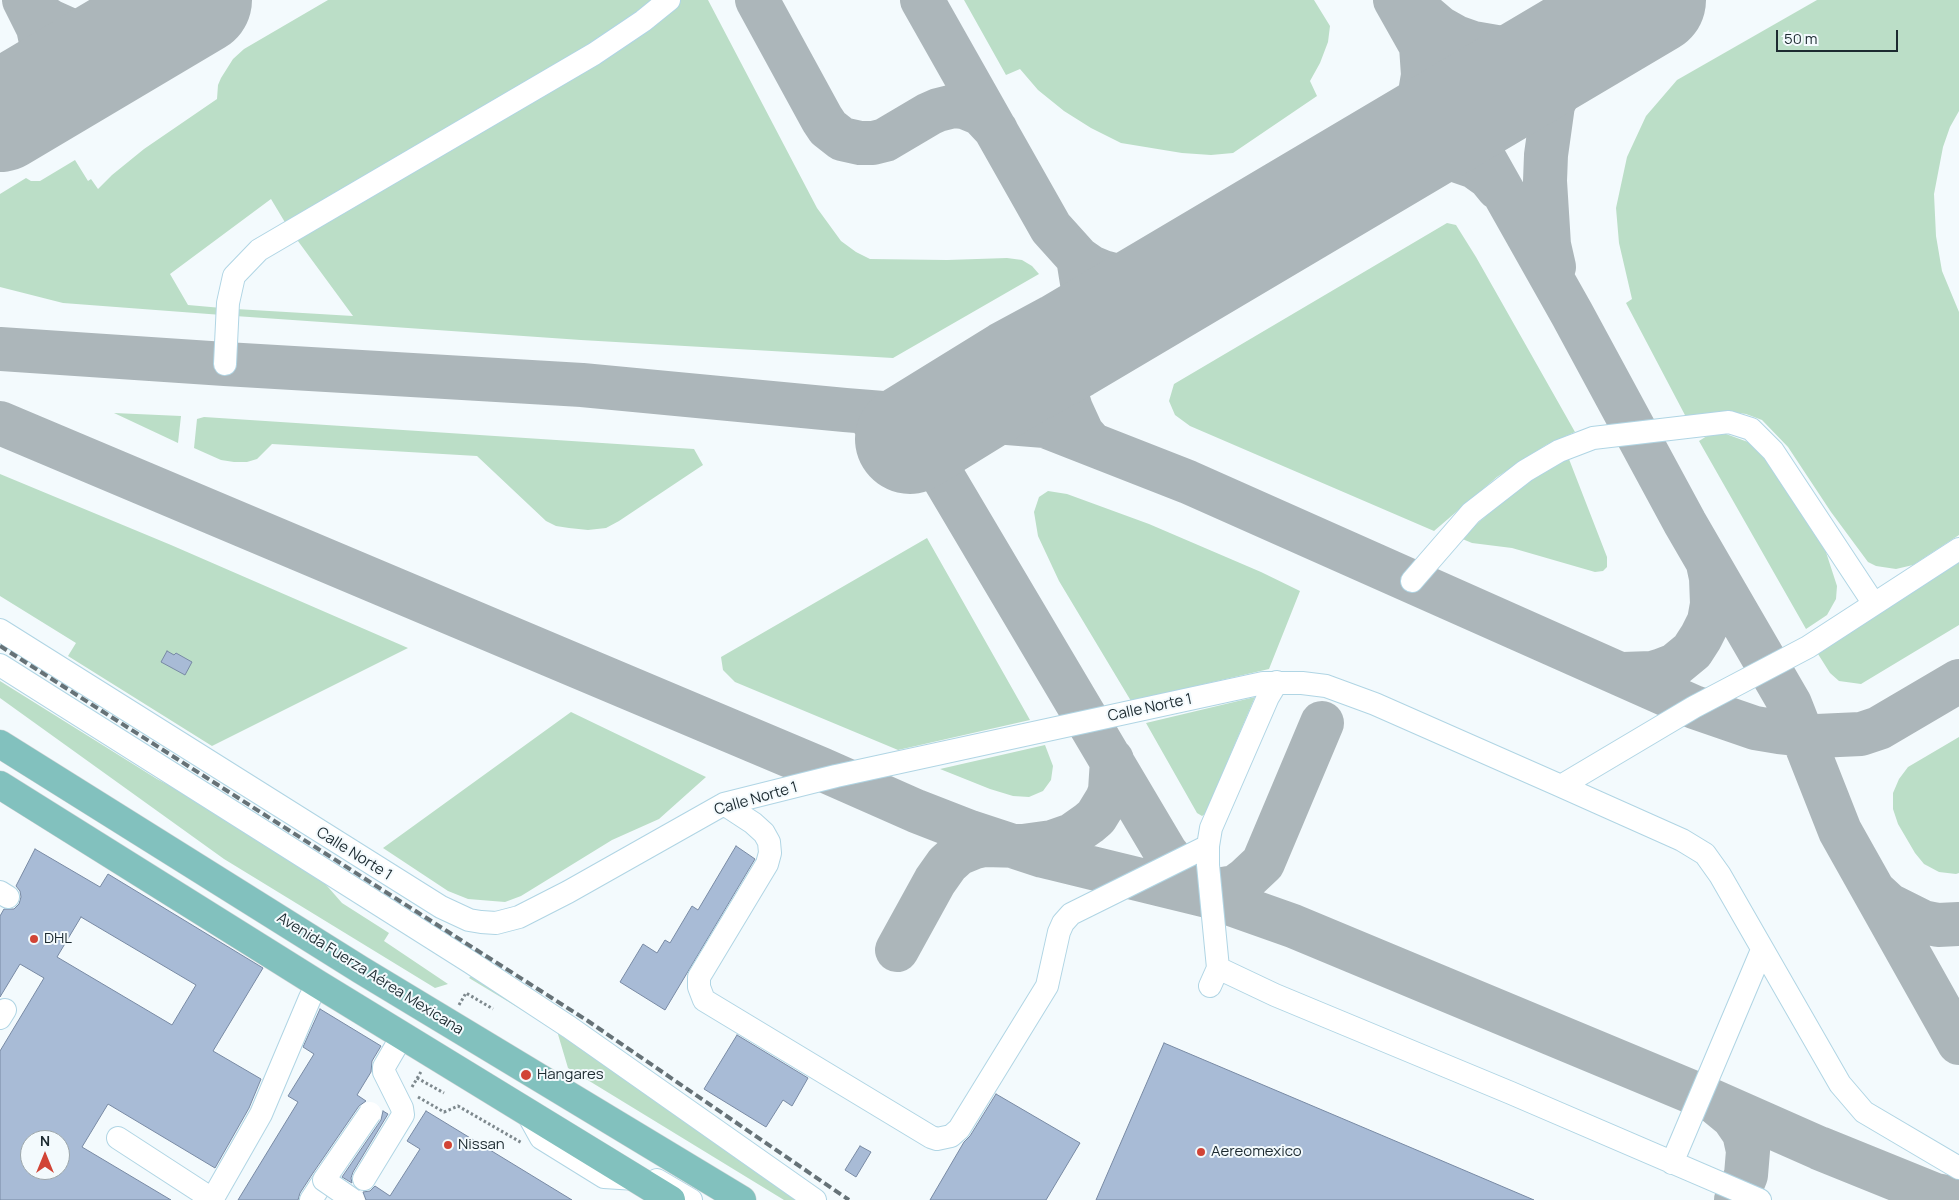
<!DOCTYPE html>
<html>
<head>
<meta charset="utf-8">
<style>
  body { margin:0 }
  #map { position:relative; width:1959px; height:1200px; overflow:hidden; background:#f3fafd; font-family:Manrope,sans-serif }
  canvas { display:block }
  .north { position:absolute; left:20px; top:1130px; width:50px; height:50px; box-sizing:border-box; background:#f3fafd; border:1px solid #9da7ab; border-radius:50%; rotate:0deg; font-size:14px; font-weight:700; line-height:20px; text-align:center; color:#1c2a30 }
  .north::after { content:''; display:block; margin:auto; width:18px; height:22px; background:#d14436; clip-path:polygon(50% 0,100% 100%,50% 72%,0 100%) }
  .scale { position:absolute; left:1776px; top:30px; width:122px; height:22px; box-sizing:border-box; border:2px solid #1c2a30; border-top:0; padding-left:6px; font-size:15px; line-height:18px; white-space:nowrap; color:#1c2a30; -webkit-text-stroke:4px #f3fafd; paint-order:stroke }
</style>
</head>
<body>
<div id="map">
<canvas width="1959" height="1200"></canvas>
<div class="north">N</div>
<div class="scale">50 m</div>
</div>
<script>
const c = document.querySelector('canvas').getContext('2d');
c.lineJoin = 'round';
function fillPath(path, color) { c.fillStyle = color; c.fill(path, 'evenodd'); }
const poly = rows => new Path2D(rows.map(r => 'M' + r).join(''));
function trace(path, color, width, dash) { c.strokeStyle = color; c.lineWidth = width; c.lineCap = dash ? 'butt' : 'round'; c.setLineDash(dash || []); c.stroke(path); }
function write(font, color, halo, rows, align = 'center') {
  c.font = font + ' Manrope,sans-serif'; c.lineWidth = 4; c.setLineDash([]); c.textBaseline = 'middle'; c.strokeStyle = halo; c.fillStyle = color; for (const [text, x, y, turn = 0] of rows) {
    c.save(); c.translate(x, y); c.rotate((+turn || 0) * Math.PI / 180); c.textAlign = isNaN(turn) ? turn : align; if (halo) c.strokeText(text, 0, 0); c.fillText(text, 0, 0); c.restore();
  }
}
const green = poly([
  [328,0,656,0,623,24,286,224,271,199,170,274,188,305,222,308,222,315,63,303,0,287,0,194,26,178,31,181,40,181,75,160,88,181,91,179,98,189,112,175,144,149,217,99,218,85,221,78,233,59,244,49],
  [679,0,708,0,817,208,841,241,856,252,870,259,947,260,1007,258,1022,260,1032,266,1039,274,893,358,581,340,235,316,236,309,353,316,295,237],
  [964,0,1314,0,1330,26,1328,42,1320,63,1310,81,1317,96,1233,153,1211,155,1182,153,1121,143,1091,128,1064,111,1038,90,1020,69,1006,75],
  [1817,0,1959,0,1959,111,1950,127,1943,147,1934,194,1936,236,1942,271,1959,312,1959,535,1913,565,1896,569,1876,566,1868,562,1831,512,1788,447,1762,420,1746,414,1732,412,1709,413,1686,417,1626,303,1632,299,1619,243,1616,208,1627,157,1646,116,1677,80],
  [1447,223,1456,225,1476,257,1575,432,1546,445,1497,477,1434,531,1190,426,1175,415,1169,401,1174,384],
  [114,413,181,416,178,443],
  [204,417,694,449,703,465,619,521,606,528,588,530,569,528,556,526,546,521,477,456,272,444,257,459,247,462,234,462,221,460,194,448,197,419],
  [1726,434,1748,442,1765,458,1824,546,1837,586,1836,599,1827,615,1806,629,1699,441,1707,436],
  [1567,454,1607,557,1607,567,1603,571,1595,572,1512,548,1472,543,1460,538,1519,488],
  [0,474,171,545,408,648,212,746,68,656,76,643,0,596],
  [1048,491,1067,494,1149,524,1261,572,1300,591,1269,669,1131,701,1059,581,1038,536,1034,512,1039,497],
  [927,538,1030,720,898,750,735,682,723,670,721,657],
  [1959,561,1959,625,1861,684,1839,681,1830,673,1818,654],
  [0,681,157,779,255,830,307,863,342,903,389,933,384,941,448,984,435,988,224,859,0,698],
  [1255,697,1205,814,1202,816,1197,813,1146,723],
  [571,712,706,777,659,819,612,840,521,896,505,902,468,899,448,891,383,848],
  [1959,737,1959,873,1956,874,1939,872,1924,864,1915,853,1898,824,1893,809,1893,793,1899,779,1908,767],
  [1045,745,1053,766,1051,780,1043,791,1029,797,1013,796,990,789,940,769],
  [477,970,812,1200,784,1200,568,1068,557,1031,469,978]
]);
const taxiway = poly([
  [24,0,36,12,50,21,90,39,117,40,143,32],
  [757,0,822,119,828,128,842,139,860,143,873,143,885,140,929,114,938,110,954,106,964,107,981,114,996,130],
  [922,0,1051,228,1078,258,1091,267,1103,272,1118,276,1133,278,1153,278,1185,272,1210,261],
  [1395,0,1572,314,1685,523,1790,704,1840,831,1959,1043],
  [1407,0,1440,28,1456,37,1473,43,1508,49,1529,50,1561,46,1602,27],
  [0,115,30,86,40,66,41,42,38,28,24,0],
  [1364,166,1393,142,1403,130,1413,113,1420,93,1423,75,1421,46],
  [1341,183,1393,158,1412,155,1432,155,1446,157,1475,167,1489,177,1498,188],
  [1554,267,1549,245,1545,181,1546,155,1553,105,1568,73,1591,45,1648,2],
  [0,349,225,364,582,385,845,410,1045,426,1188,482,1694,707,1755,728,1779,732,1817,736,1861,734,1879,728,1959,681],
  [926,408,952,402,991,387,1017,373,1064,342,1073,332,1082,309,1083,289,1078,258],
  [868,416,899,430,910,439,927,454,939,470,1166,853,1188,880,1210,894],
  [0,423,821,769,916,811,970,832,1043,856,1211,897,1293,926,1699,1095,1819,1148,1935,1195,1959,1199],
  [1090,442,1082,433,1071,409,1067,396,1067,379,1069,367,1083,346,1111,319],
  [1623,674,1652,673,1662,670,1675,665,1692,651,1701,637,1709,621,1712,604,1711,578,1708,564],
  [1211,891,1235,887,1246,879,1263,863,1322,723],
  [1875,892,1889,905,1923,922,1938,925,1959,924],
  [897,950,935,881,947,864,958,854,975,847,984,845,1023,846,1052,842,1072,835,1089,823,1096,817,1107,799,1110,791,1112,760],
  [1716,1103,1733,1117,1744,1133,1748,1151,1746,1175,1736,1200]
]);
const runway = poly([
  [0,117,197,0],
  [910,439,1017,373,1067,346,1651,0]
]);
const building = poly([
  [167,651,174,655,176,653,192,662,185,675,161,662,167,651],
  [736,846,755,859,665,1010,620,982,643,944,657,953,665,940,670,943,692,906,698,910,736,846],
  [35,849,100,887,108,874,263,968,213,1051,261,1079,249,1108,215,1168,108,1104,82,1147,171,1200,0,1200,0,1051,44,978,20,964,0,997,0,916,4,909,14,909,19,904,21,897,20,891,16,886,35,849],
  [81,917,196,985,172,1025,57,957,81,917],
  [30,1140,60,1140,60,1170,30,1170,30,1140],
  [320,1009,381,1046,372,1061,371,1072,357,1095,366,1101,359,1106,313,1173,300,1193,298,1200,238,1200,298,1102,288,1096,314,1054,303,1047,320,1009],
  [737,1035,808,1078,792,1106,783,1100,766,1127,704,1089,737,1035],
  [1164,1043,1426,1154,1534,1200,1096,1200,1164,1043],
  [996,1094,1080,1143,1046,1200,930,1200,964,1142,970,1136,996,1094],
  [383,1111,388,1114,353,1172,351,1178,352,1183,342,1177,381,1120,383,1111],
  [426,1111,572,1200,366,1200,363,1192,370,1191,375,1186,390,1196,420,1149,407,1141,426,1111],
  [860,1146,871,1152,856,1177,845,1170,860,1146]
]);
const path = poly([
  [459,1005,466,993,493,1009],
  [417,1078,444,1093],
  [412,1087,422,1070],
  [418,1097,444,1112,458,1106,522,1143]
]);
const minor = poly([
  [225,364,228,303,234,276,259,250,594,54,643,21,669,0],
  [1959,549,1808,647,1694,707,1561,786,1682,840,1705,854,1720,875,1840,1084,1864,1112,1959,1168],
  [1412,581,1471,513,1525,471,1559,451,1593,438,1729,422,1751,429,1773,451,1874,604],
  [0,630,441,907,469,920,481,922,496,923,519,917,568,892,724,804,836,776,1263,683,1302,683,1326,686,1375,704,1561,786],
  [0,665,470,962,569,1027,815,1200],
  [724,804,753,823,764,833,769,842,770,853,767,864,699,977,699,987,704,1000,931,1137,937,1139,951,1136,959,1129,1047,986,1059,932,1063,923,1071,914,1208,846],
  [0,892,8,897],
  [1218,968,1275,995,1511,1093,1760,1200],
  [1210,986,1218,968,1208,865,1208,846,1211,828,1268,697,1277,682],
  [0,1018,5,1010],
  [526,1111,541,1138,604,1177,636,1179],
  [118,1138,212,1199],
  [1672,1163,1762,950],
  [364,1179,403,1115,402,1108,384,1072,384,1067,402,1036],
  [657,1180,691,1200],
  [212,1200,261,1114,310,998,318,984],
  [311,1200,324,1180]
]);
const major = poly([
  [0,744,361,970,742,1200],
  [0,785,318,984,671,1200]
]);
const rail = poly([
  [0,646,588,1021,849,1200]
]);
const minorBridge = poly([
  [353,1200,324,1180,370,1113]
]);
const markers = [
  [34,939,5,"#d14436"],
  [526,1075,6,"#d14436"],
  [448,1145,5,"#d14436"],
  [1201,1152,5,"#d14436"]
];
const streetNames = [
  ["Calle Norte 1",1150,708,-12],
  ["Calle Norte 1",756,799,-16],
  ["Calle Norte 1",354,854,32],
  ["Avenida Fuerza Aérea Mexicana",370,974,32]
];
const poiNames = [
  ["DHL",44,939],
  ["Hangares",537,1075],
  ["Nissan",458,1145],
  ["Aereomexico",1211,1152]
];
fillPath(green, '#bbdec7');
trace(taxiway, '#acb6ba', 44);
trace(runway, '#acb6ba', 110);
fillPath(building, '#a8bbd6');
trace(building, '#788aa4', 1);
trace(minor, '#b0d5e4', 24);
trace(major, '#d2d4d6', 29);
trace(path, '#7d888d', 3, [2.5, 2.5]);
trace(minor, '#fff', 22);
trace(major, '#82c1be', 28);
trace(rail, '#667277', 4, [8, 4]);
trace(minorBridge, '#b0d5e4', 24, []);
trace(minorBridge, '#fff', 22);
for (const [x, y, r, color] of markers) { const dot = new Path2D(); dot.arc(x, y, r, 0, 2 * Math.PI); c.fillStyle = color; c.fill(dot); trace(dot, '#f3fafd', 2); }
write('15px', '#1c2a30', '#f3fafd', streetNames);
write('15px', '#1c2a30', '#f3fafd', poiNames, 'left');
</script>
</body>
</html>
